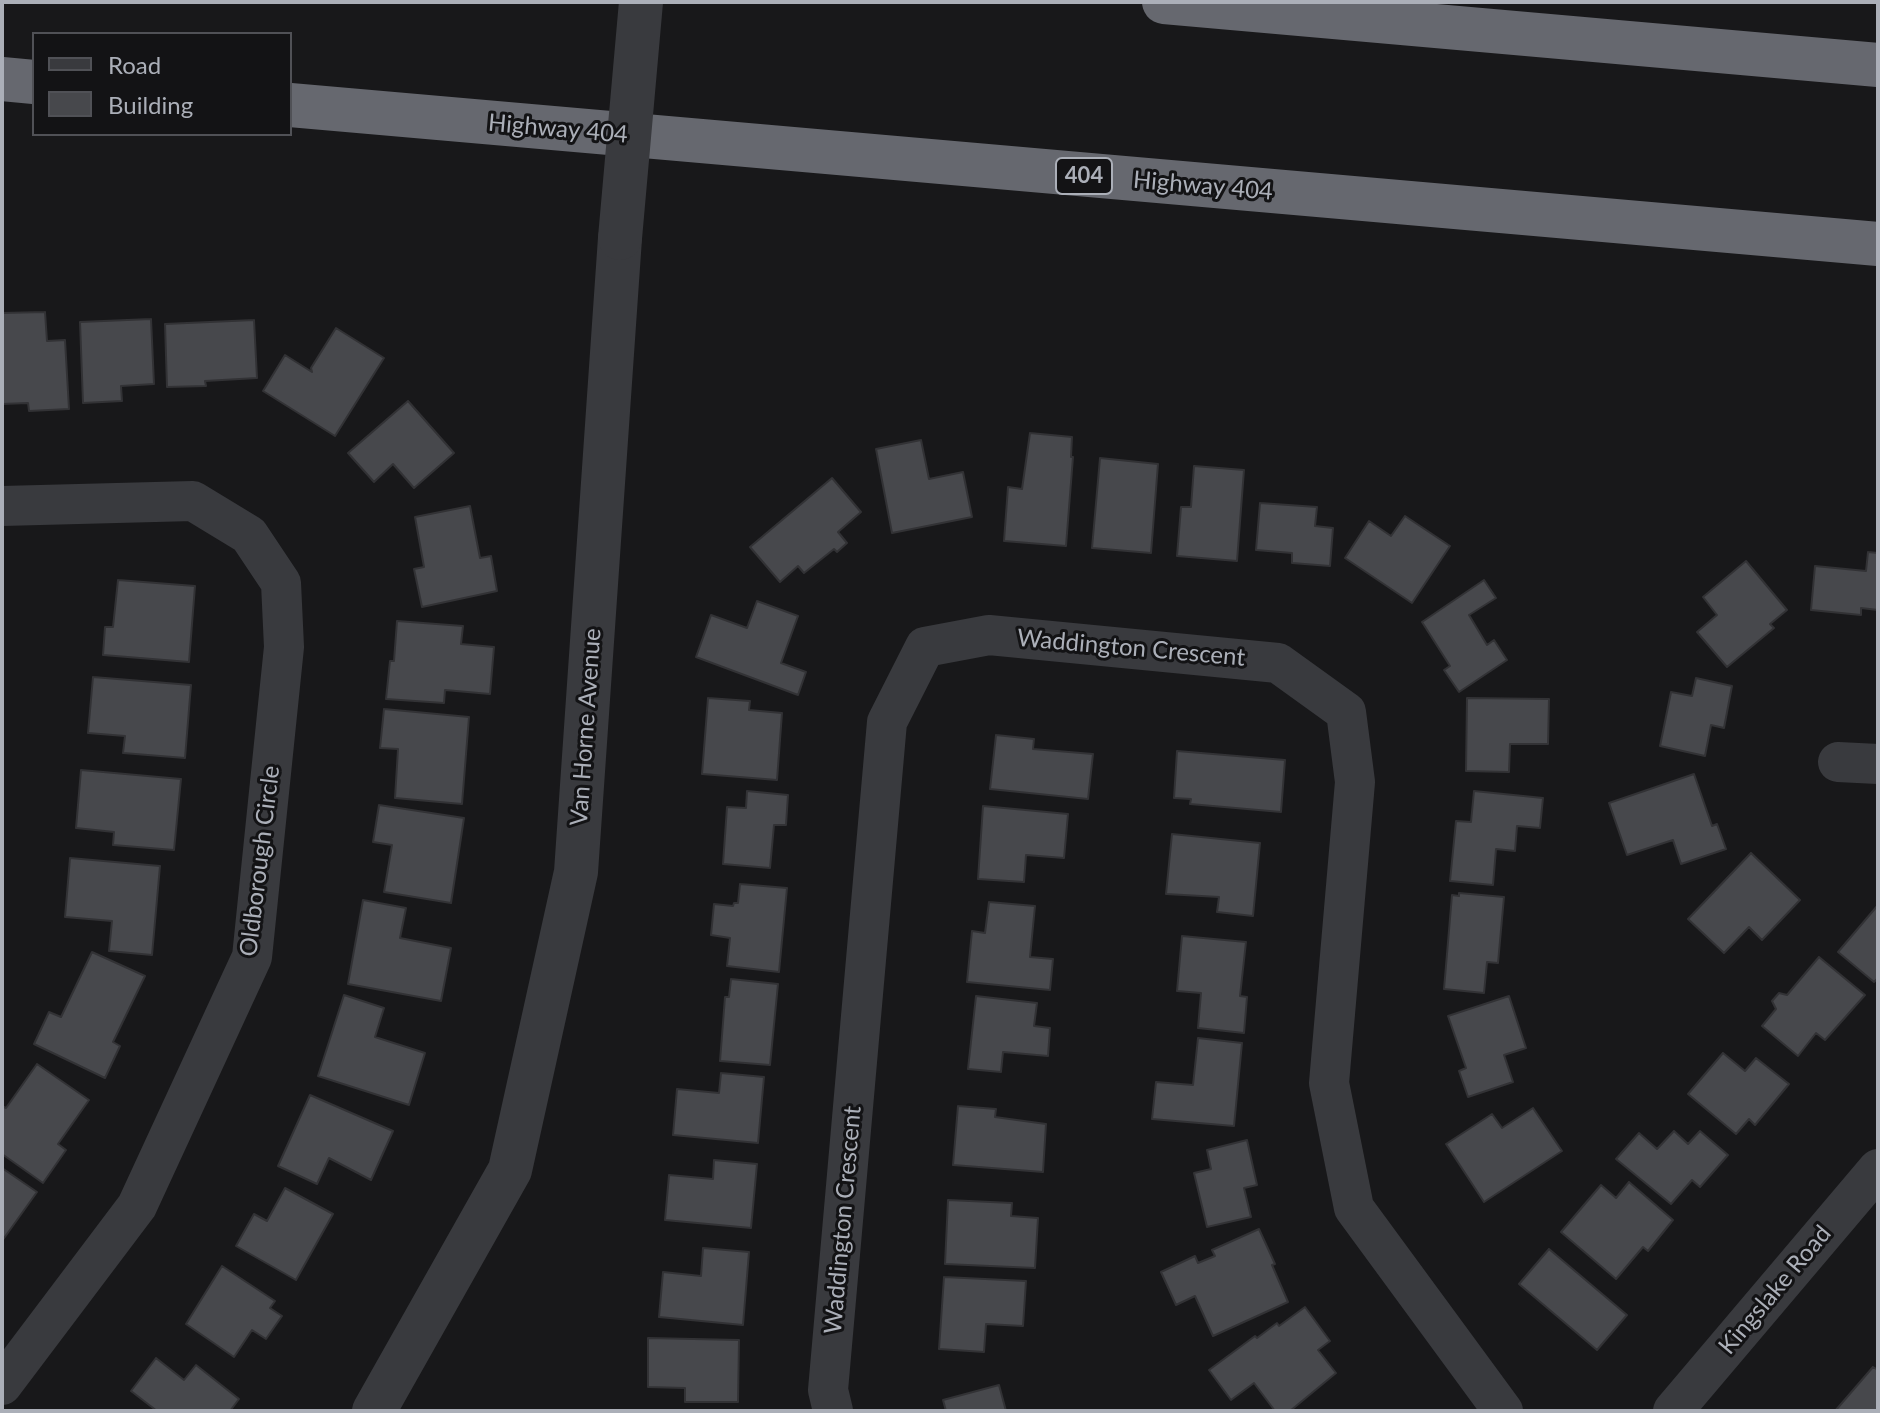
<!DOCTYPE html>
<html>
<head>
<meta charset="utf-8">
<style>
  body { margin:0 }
  #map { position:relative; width:1880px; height:1413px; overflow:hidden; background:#18181a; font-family:Lato,sans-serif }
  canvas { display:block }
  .frame { position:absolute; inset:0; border:4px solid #abafb8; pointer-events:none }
  .legend { position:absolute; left:32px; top:32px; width:260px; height:104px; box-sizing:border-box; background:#131315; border:2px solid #505156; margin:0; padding:10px 14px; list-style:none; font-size:24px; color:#abafb8 }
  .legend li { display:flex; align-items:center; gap:16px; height:40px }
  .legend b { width:40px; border:2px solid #505156 }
</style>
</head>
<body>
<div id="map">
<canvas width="1880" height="1413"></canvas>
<div class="frame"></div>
<ul class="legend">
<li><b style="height:10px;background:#393a3e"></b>Road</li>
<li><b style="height:22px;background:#47484c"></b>Building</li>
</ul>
</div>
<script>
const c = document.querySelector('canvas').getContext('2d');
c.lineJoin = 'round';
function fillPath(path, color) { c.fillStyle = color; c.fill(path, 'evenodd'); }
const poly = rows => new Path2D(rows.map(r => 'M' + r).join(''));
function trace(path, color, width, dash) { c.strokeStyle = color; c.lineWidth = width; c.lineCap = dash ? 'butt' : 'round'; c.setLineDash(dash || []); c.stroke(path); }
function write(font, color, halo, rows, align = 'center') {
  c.font = font + ' Lato,sans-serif'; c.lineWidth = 6; c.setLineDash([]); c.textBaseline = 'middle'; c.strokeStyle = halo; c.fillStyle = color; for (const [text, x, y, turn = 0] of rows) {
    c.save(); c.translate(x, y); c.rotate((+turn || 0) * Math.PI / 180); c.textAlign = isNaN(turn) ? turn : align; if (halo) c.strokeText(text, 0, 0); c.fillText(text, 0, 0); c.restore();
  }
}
const building = poly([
  [45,312,47,341,65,340,69,409,29,411,28,403,2,404,2,313,45,312],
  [151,319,154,384,121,386,122,401,83,403,80,322,151,319],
  [254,320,257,378,205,381,206,386,167,387,165,324,254,320],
  [336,328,384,358,335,436,263,391,285,355,312,372,311,368,336,328],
  [408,401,454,453,414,488,393,464,374,482,348,453,408,401],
  [1030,433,1072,437,1071,457,1073,457,1066,546,1004,541,1008,487,1022,489,1030,433],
  [921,440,929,479,963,472,972,517,892,533,876,449,921,440],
  [1100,458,1158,464,1151,553,1092,548,1100,458],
  [1194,466,1244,470,1237,561,1177,556,1181,507,1191,507,1194,466],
  [832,478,861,512,838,532,847,543,837,552,834,549,804,573,798,566,780,582,750,547,832,478],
  [1260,503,1317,507,1315,526,1333,528,1330,566,1292,563,1292,553,1256,550,1260,503],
  [470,506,480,558,491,556,497,591,422,607,414,569,424,567,415,517,470,506],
  [1405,516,1450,546,1412,603,1345,558,1369,521,1391,536,1405,516],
  [1868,552,1878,553,1878,610,1861,608,1861,615,1811,610,1815,566,1866,571,1868,552],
  [1746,561,1787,610,1770,624,1774,628,1727,667,1697,632,1717,615,1703,597,1746,561],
  [118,580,195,586,189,662,103,655,105,627,113,627,118,580],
  [1484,580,1496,598,1469,615,1487,645,1494,640,1507,660,1459,692,1444,670,1450,666,1422,622,1484,580],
  [757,601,798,616,781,663,806,672,798,695,696,657,711,615,747,628,757,601],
  [397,621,463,626,461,644,494,647,490,694,445,690,444,703,386,699,390,661,394,661,397,621],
  [93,677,191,685,185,758,123,753,125,736,88,733,93,677],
  [1696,678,1732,686,1724,728,1711,725,1705,756,1660,746,1671,692,1692,696,1696,678],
  [708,698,750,701,749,710,782,713,777,780,702,774,708,698],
  [1467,698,1549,699,1548,744,1510,744,1509,772,1466,771,1467,698],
  [384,709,469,717,462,804,395,798,398,749,380,748,384,709],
  [996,735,1034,739,1033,749,1093,754,1088,799,990,789,996,735],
  [1177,751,1285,760,1281,812,1190,804,1191,799,1174,798,1177,751],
  [81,770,181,779,174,850,113,845,114,832,76,828,81,770],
  [1694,774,1712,826,1717,824,1726,849,1681,864,1673,840,1627,855,1609,803,1694,774],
  [747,791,788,795,786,825,774,825,770,868,723,864,727,807,746,808,747,791],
  [1474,791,1543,798,1540,828,1517,826,1515,851,1496,849,1493,885,1450,881,1456,821,1471,822,1474,791],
  [379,805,464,818,451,903,384,892,392,845,373,842,379,805],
  [983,806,1068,814,1064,858,1026,855,1024,882,978,879,983,806],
  [1172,834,1260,843,1253,916,1217,912,1219,897,1166,894,1172,834],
  [1751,853,1800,900,1762,940,1749,927,1724,953,1688,919,1751,853],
  [70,858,160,866,152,955,109,951,112,921,65,917,70,858],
  [740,884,787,888,779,972,727,966,730,938,711,935,714,904,733,906,734,903,738,903,740,884],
  [1459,893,1504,897,1498,963,1487,962,1484,993,1444,989,1452,895,1459,896,1459,893],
  [363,900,406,908,400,938,451,948,441,1001,348,984,363,900],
  [989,902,1035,906,1030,957,1053,959,1050,990,967,982,972,931,985,933,989,902],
  [1878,905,1878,978,1874,982,1838,952,1878,905],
  [1182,936,1246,942,1240,996,1247,997,1244,1033,1198,1028,1201,993,1177,991,1182,936],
  [92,952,145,976,113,1042,120,1046,105,1078,34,1044,49,1012,61,1017,92,952],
  [1819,957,1865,995,1825,1040,1816,1033,1798,1056,1762,1026,1776,1009,1772,1001,1779,993,1787,995,1819,957],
  [731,979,778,984,770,1065,720,1061,725,997,729,997,731,979],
  [344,995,384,1008,375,1037,425,1053,409,1105,318,1076,344,995],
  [976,996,1037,1003,1034,1026,1050,1028,1048,1056,1003,1052,1001,1072,968,1069,976,996],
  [1509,996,1526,1048,1504,1055,1513,1082,1468,1097,1459,1071,1466,1068,1448,1016,1509,996],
  [1198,1038,1242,1043,1234,1126,1152,1119,1156,1082,1193,1085,1198,1038],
  [1723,1053,1745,1071,1756,1058,1789,1084,1755,1125,1749,1119,1736,1134,1688,1094,1723,1053],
  [37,1064,89,1100,58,1144,66,1150,43,1183,2,1154,2,1106,6,1108,37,1064],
  [721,1073,764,1077,758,1143,673,1135,677,1089,719,1093,721,1073],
  [310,1095,393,1131,371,1180,329,1158,317,1184,278,1166,310,1095],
  [958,1106,996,1109,995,1117,1046,1124,1043,1172,953,1165,958,1106],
  [1533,1108,1562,1151,1484,1202,1446,1144,1492,1114,1502,1128,1533,1108],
  [1674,1131,1688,1144,1700,1131,1728,1155,1700,1187,1692,1180,1671,1204,1616,1159,1639,1133,1657,1149,1674,1131],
  [1247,1140,1257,1185,1244,1188,1251,1217,1207,1227,1194,1173,1211,1169,1207,1150,1247,1140],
  [714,1160,757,1164,751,1228,665,1220,669,1175,713,1179,714,1160],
  [2,1168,37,1192,2,1241,2,1168],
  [1629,1182,1673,1220,1648,1251,1643,1247,1616,1279,1561,1232,1601,1185,1616,1198,1629,1182],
  [285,1188,333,1214,296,1280,236,1246,254,1214,267,1221,285,1188],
  [948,1200,1012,1203,1011,1216,1038,1218,1035,1268,945,1264,948,1200],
  [1259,1229,1275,1264,1272,1265,1288,1302,1213,1336,1195,1296,1176,1305,1161,1272,1195,1256,1198,1263,1215,1256,1212,1250,1259,1229],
  [703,1248,749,1252,743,1325,659,1317,663,1272,701,1276,703,1248],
  [1549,1249,1627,1315,1597,1350,1519,1284,1549,1249],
  [222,1266,275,1301,270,1308,282,1316,266,1339,252,1330,234,1357,186,1324,222,1266],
  [944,1277,1026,1281,1023,1326,986,1324,984,1352,939,1349,944,1277],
  [1305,1307,1330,1341,1318,1350,1336,1373,1290,1411,1275,1411,1254,1383,1231,1400,1209,1370,1255,1336,1257,1338,1277,1323,1279,1326,1305,1307],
  [648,1338,739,1340,738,1402,685,1402,685,1388,648,1387,648,1338],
  [156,1358,184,1380,196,1365,239,1399,230,1411,157,1411,131,1391,156,1358],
  [1873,1367,1878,1370,1878,1411,1835,1411,1873,1367],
  [999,1385,1006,1411,946,1411,943,1400,999,1385]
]);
const minor = poly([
  [2,506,193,501,249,535,281,583,284,647,252,957,137,1206,2,1385],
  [1838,762,1878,764],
  [833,1411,828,1390,887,722,925,647,989,635,1278,663,1346,712,1355,782,1329,1083,1354,1208,1503,1411],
  [1673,1411,1878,1169]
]);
const tertiary = poly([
  [374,1411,510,1170,576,872,620,238]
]);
const motorway = poly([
  [1164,2,1878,65],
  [2,79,34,82],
  [290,105,1878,244]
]);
const tertiaryBridge = poly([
  [620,238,641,2]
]);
const shields = [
  [1084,176,56]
];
const shieldNames = [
  ["404",1084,176]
];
const streetNames = [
  ["Highway 404",558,129,5],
  ["Highway 404",1203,186,5],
  ["Waddington Crescent",1131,648,5],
  ["Van Horne Avenue",586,727,-86],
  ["Oldborough Circle",260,861,-83],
  ["Waddington Crescent",843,1220,-85],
  ["Kingslake Road",1775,1290,-50]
];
fillPath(building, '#47484c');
trace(building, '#323235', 2);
trace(minor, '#393a3e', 40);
trace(tertiary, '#393a3e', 44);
trace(motorway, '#66686f', 44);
trace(tertiaryBridge, '#393a3e', 44);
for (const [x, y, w] of shields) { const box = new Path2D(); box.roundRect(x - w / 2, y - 18, w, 36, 6); c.fillStyle = '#131315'; c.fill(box); trace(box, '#abafb8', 2); }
write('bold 22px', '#abafb8', null, shieldNames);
write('24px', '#abafb8', '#131315', streetNames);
</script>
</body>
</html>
